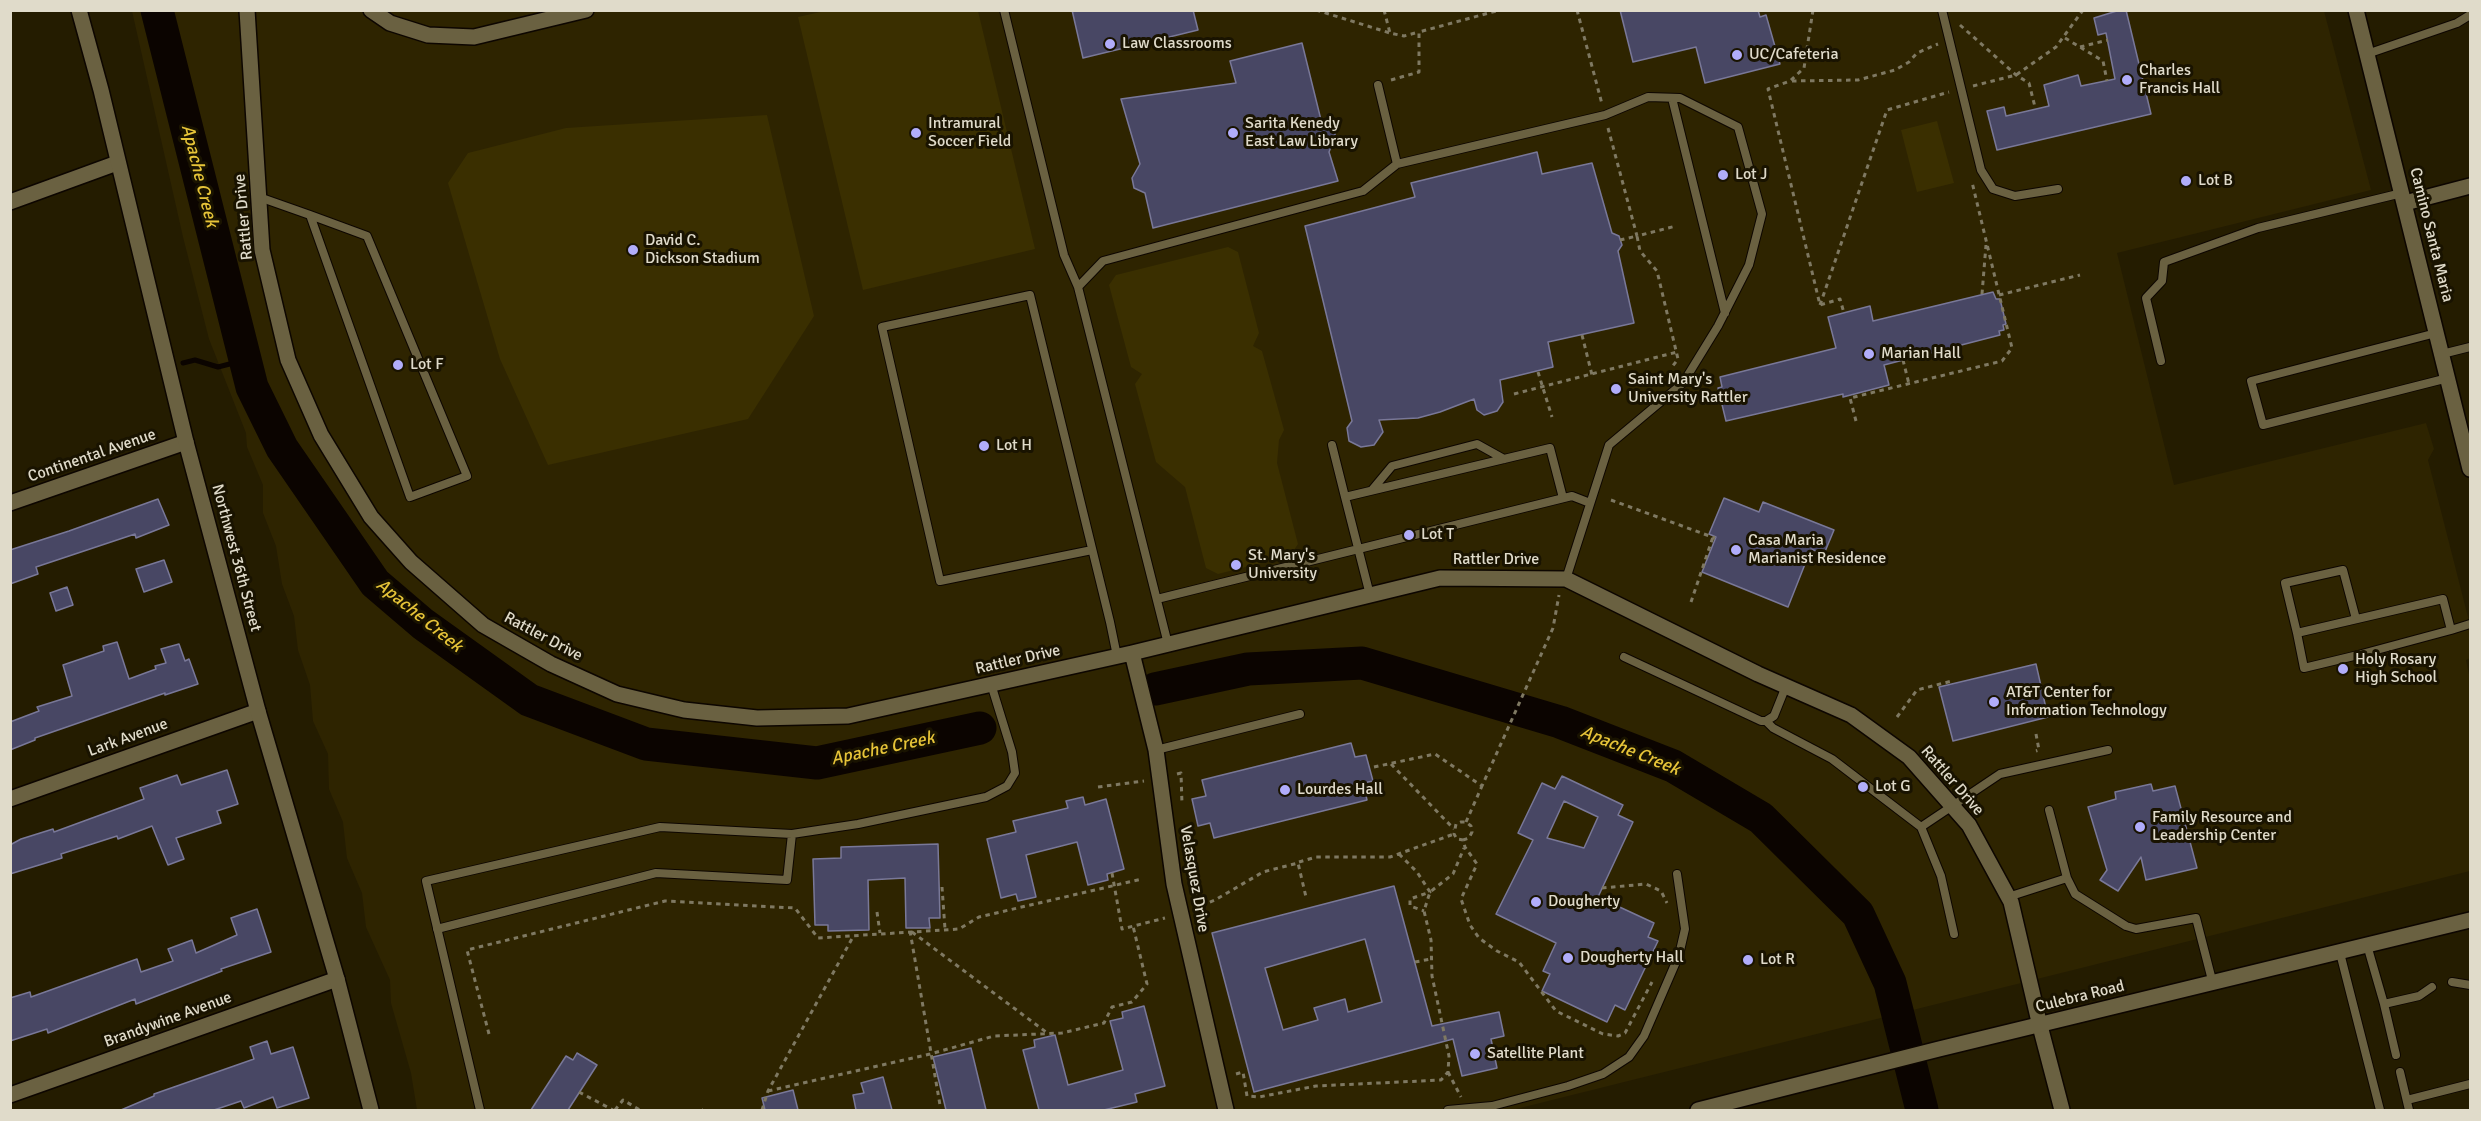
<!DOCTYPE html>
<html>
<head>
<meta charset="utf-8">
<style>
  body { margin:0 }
  #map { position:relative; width:2481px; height:1121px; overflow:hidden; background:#241c00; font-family:Signika,sans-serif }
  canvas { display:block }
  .frame { position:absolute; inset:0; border:12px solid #e0dbca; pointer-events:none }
</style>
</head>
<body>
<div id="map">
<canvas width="2481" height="1121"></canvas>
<div class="frame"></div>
</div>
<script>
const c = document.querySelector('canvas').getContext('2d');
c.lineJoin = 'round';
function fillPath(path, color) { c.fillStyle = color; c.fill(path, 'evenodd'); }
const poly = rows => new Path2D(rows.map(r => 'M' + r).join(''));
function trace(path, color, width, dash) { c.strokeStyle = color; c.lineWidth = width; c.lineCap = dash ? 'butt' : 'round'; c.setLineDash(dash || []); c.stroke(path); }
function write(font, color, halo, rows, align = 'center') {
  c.font = font + ' Signika,sans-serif'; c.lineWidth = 6; c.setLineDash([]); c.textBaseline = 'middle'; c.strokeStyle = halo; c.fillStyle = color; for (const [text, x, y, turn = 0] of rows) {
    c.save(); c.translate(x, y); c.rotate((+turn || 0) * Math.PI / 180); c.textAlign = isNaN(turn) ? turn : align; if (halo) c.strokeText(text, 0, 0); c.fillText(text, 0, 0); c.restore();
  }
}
const built = poly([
  [132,11,2324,11,2371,190,2117,253,2174,485,2426,423,2434,449,2428,460,2470,625,2470,658,2466,660,2470,679,2470,871,1512,1110,417,1110,411,1073,391,1003,390,980,366,927,362,893,347,858,343,822,329,789,328,754,313,721,310,685,298,650,294,616,282,584,276,546,263,513,263,485,247,447,246,433,209,339,183,237]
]);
const green = poly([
  [825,11,978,11,1035,249,863,290,798,17],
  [767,115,814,316,748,419,548,465,500,359,448,183,468,153,566,128],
  [1937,121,1954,183,1917,192,1901,130],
  [1228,247,1238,252,1259,333,1253,346,1262,351,1284,430,1279,440,1277,463,1298,544,1290,556,1218,574,1206,568,1185,487,1156,462,1135,384,1142,374,1131,367,1109,285,1116,275]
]);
const stream = poly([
  [183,363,195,360,218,367,245,360]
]);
const river = poly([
  [157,10,252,387,282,448,375,583,423,624,529,700,646,744,817,763,980,728],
  [1155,689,1248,669,1362,663,1560,722,1673,766,1761,818,1858,914,1890,983,1922,1110]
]);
const building = poly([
  [1072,10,1193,10,1198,30,1083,58,1072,10],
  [1620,10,1758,10,1760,17,1766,15,1780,64,1705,83,1696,47,1633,62,1620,10],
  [2120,10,2126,10,2151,114,1997,150,1987,111,2004,107,2006,116,2049,106,2044,85,2078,75,2081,86,2115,79,2106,33,2098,35,2094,18,2120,10],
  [1302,43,1321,120,1329,122,1335,128,1335,137,1329,152,1338,181,1153,228,1145,193,1134,188,1132,178,1140,164,1121,99,1236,83,1230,61,1302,43],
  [1537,152,1542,174,1592,163,1612,233,1619,236,1622,245,1618,251,1634,323,1548,342,1553,367,1500,380,1503,402,1497,411,1484,415,1477,410,1474,399,1440,412,1418,418,1379,420,1383,432,1374,445,1361,447,1349,441,1347,428,1352,421,1305,226,1415,197,1411,183,1537,152],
  [1993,292,1996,299,2000,299,2006,324,2003,325,2004,330,1999,331,2000,335,1884,365,1889,385,1843,397,1843,394,1726,421,1718,388,1722,387,1720,377,1836,348,1828,317,1870,306,1873,321,1993,292],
  [1724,498,1759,512,1763,502,1834,530,1824,554,1811,549,1788,607,1702,572,1716,537,1709,534,1724,498],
  [158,499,169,525,136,538,135,534,36,567,38,574,10,584,10,550,69,531,158,499],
  [164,560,172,582,144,592,136,569,164,560],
  [67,587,73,605,56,611,50,593,67,587],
  [117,642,129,679,156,669,155,666,166,663,161,649,179,644,185,661,189,659,198,684,165,695,165,693,35,738,35,740,10,750,10,722,39,711,37,707,72,696,63,665,104,651,103,646,117,642],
  [2036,664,2048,717,1953,741,1939,687,2036,664],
  [1351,743,1355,757,1366,755,1373,781,1363,783,1367,800,1214,838,1210,823,1198,826,1192,799,1206,796,1202,780,1351,743],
  [227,770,238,804,217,811,221,823,176,838,184,859,168,865,152,826,118,839,117,836,61,854,62,858,10,874,10,845,21,839,53,829,54,832,144,799,140,788,177,775,181,785,227,770],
  [1562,776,1623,805,1618,815,1633,822,1598,897,1654,923,1648,937,1658,941,1625,1010,1615,1005,1607,1022,1542,991,1550,974,1543,971,1556,943,1496,914,1533,840,1518,833,1542,783,1555,789,1562,776],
  [1564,801,1598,817,1584,848,1547,838,1564,801],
  [2151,784,2153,791,2175,786,2197,868,2146,880,2141,857,2118,891,2100,880,2107,870,2088,807,2116,799,2115,792,2151,784],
  [1083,797,1085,805,1106,799,1124,869,1107,874,1108,880,1088,885,1077,842,1026,855,1036,897,1018,901,1016,894,1001,898,987,839,1016,832,1013,821,1068,808,1066,801,1083,797],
  [938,844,940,918,929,918,930,928,906,928,905,878,868,880,869,930,828,931,828,925,815,925,813,859,841,858,841,847,938,844],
  [1394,886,1432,1026,1499,1012,1504,1036,1491,1039,1497,1068,1462,1076,1453,1039,1254,1092,1212,933,1394,886],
  [1365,939,1382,1002,1348,1012,1345,999,1314,1008,1318,1020,1283,1030,1265,968,1365,939],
  [257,909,271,952,221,969,222,971,136,1004,135,999,48,1033,47,1029,10,1041,10,998,30,992,31,997,137,959,141,972,173,961,168,949,192,940,196,953,237,935,231,918,257,909],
  [1144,1006,1165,1086,1135,1094,1137,1102,1104,1110,1039,1110,1023,1050,1035,1047,1034,1040,1055,1035,1068,1085,1123,1070,1110,1021,1123,1018,1122,1012,1144,1006],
  [267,1041,271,1054,293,1047,309,1098,277,1108,273,1097,244,1108,241,1101,214,1110,121,1110,154,1096,154,1094,254,1059,250,1047,267,1041],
  [971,1048,986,1110,946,1110,933,1057,971,1048],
  [577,1053,597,1065,568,1110,531,1110,566,1056,573,1060,577,1053],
  [883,1077,892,1110,856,1110,853,1095,864,1093,861,1083,883,1077],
  [793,1090,798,1110,765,1110,762,1098,793,1090]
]);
const path = poly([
  [1316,10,1390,33],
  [1384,10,1390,33,1404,36,1419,32],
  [1577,10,1602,104],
  [1813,10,1804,68,1790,81,1768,89,1820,305,1840,299,1844,313],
  [1960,25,2016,75,2029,83,2035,107],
  [2065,38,2103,61,2107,81],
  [2080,47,2108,40],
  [1391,80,1419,72,1419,32,1500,10],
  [1792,81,1858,80,1895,70,1909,62,1917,53,1938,44],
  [1973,86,2016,75,2056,47,2083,10],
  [1608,128,1637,236,1676,226],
  [1620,240,1637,236,1640,251,1657,271,1678,359,1672,367],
  [1982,294,1986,245],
  [1999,295,2080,275],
  [1820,305,1887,110,1949,92],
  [1582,335,1592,375],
  [1903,360,1909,384],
  [1538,372,1552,417],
  [1514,394,1677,352],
  [1856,421,1850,398,2002,361,2012,348,1972,182],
  [1611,500,1715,538],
  [1691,602,1713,537],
  [1897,717,1917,690,1952,681],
  [2036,734,2039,750,2036,751],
  [1391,764,1454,829],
  [1374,767,1435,754,1482,786,1553,628,1559,595],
  [1177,774,1181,773,1182,804],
  [1098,787,1144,781],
  [1466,822,1482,786],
  [1463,840,1469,838,1472,832,1471,826,1466,822,1461,822,1456,824,1454,834,1457,839,1463,840,1465,847,1477,864,1461,899,1470,925,1479,938,1497,951,1519,962,1556,1011,1603,1034,1618,1036,1625,1033,1652,982],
  [1187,846,1200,906,1215,900,1263,872,1298,863,1306,897],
  [1399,854,1417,872,1430,892,1410,899,1410,906,1424,911],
  [1299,862,1316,857,1390,857,1454,834],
  [1112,873,1122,929,1165,918],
  [942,887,945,929],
  [1602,888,1646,884,1661,891,1667,903],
  [877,912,880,933],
  [910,931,940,1105],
  [912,932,1046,1032],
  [1415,962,1431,959],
  [489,1034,467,950,665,901,795,908,818,938,959,929,979,917,1142,879],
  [1448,1072,1461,1097],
  [1236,1074,1243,1072,1247,1096,1259,1097,1316,1086,1441,1080,1448,1072,1449,1056,1432,976,1431,940,1424,911,1430,892,1453,874,1464,848],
  [768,1091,930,1054,994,1036,1062,1033,1104,1023,1112,1007,1132,1002,1147,984,1133,926],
  [579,1092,613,1110],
  [615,1110,623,1100,640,1110],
  [702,1110,703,1110],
  [762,1110,768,1091,854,935]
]);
const service = poly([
  [1004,10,1064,255,1078,287],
  [1942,10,1981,170,1993,189,2015,196,2058,189],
  [2367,54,2457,23,2470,15],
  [1378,85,1397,164],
  [1672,98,1725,313],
  [259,197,310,215,367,236,467,476,410,497,310,215],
  [2436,333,2251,381,2263,425,2448,378],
  [2442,354,2470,347],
  [2161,361,2146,298,2162,281,2164,262,2258,228,2402,193],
  [1332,445,1345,497],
  [1372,490,1392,466,1477,444,1504,459],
  [1092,550,940,581,882,327,1030,295,1110,622,1117,656],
  [1370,595,1345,497,1550,448,1563,498],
  [1157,599,1572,496,1590,503],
  [2451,630,2443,599,2297,633,2304,668,2358,655,2451,630,2470,624],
  [2297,633,2285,583,2343,570,2356,619],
  [1168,644,1078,287,1103,261,1363,191,1397,164,1605,115,1648,97,1680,98,1738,127,1762,214,1749,265,1718,326,1683,383,1609,445,1566,579],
  [1624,657,1761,721,1766,721,1774,716,1786,686],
  [1766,721,1773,728,1832,759,1921,827,2000,774,2108,750],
  [1156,750,1300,714],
  [2049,810,2067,878],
  [1921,827,1941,876,1954,934],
  [2008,897,2067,878,2075,894,2126,926,2136,929,2196,918,2213,984],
  [437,929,656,873,787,880,792,834],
  [2367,945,2384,1004,2419,996,2432,987],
  [2340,953,2380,1110],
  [2452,982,2470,985],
  [2384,1004,2396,1055],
  [2400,1072,2409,1110],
  [2407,1100,2470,1084],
  [480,1110,426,881,660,827,792,834,858,824,986,797,1007,786,1015,773,1012,752,991,684],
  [1448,1110,1492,1106,1568,1086,1603,1074,1629,1057,1644,1036,1679,955,1685,929,1677,874]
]);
const minor = poly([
  [247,10,262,250,288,360,321,435,371,517,411,562,483,625,551,664,617,694,684,710,757,718,848,716,1132,653,1440,578,1566,579,1758,674,1851,715,1909,757,1969,825,2011,902,2040,1026],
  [371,10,390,23,428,35,474,37,586,10],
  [10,202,117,163],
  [2405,203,2470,186],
  [10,503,186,442],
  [1132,653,1156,750,1174,884,1226,1110],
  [10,799,258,711],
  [10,1095,337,979]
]);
const tertiary = poly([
  [2356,10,2470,469],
  [2040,1026,2062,1110]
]);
const secondary = poly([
  [79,10,101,90,186,442,258,711,337,979,371,1110],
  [1698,1110,1939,1049,2470,920]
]);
const markers = [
  [1110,44,6,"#b1adfa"],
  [1737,55,6,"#b1adfa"],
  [2127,80,6,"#b1adfa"],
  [916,133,6,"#b1adfa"],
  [1233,133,6,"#b1adfa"],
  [1723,175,6,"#b1adfa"],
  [2186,181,6,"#b1adfa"],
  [633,250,6,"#b1adfa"],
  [1869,354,6,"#b1adfa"],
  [398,365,6,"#b1adfa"],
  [1616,389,6,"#b1adfa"],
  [984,446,6,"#b1adfa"],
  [1409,535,6,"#b1adfa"],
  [1736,550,6,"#b1adfa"],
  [1236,565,6,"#b1adfa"],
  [2343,669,6,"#b1adfa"],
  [1994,702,6,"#b1adfa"],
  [1863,787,6,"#b1adfa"],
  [1285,790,6,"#b1adfa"],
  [2140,827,6,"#b1adfa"],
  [1536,902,6,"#b1adfa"],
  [1568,958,6,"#b1adfa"],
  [1748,960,6,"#b1adfa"],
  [1475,1054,6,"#b1adfa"]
];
const poiNames = [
  ["Law Classrooms",1122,44],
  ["UC/Cafeteria",1749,55],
  ["Charles",2139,71],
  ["Francis Hall",2139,89],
  ["Intramural",928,124],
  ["Soccer Field",928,142],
  ["Sarita Kenedy",1245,124],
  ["East Law Library",1245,142],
  ["Lot J",1735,175],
  ["Lot B",2198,181],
  ["David C.",645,241],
  ["Dickson Stadium",645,259],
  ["Marian Hall",1881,354],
  ["Lot F",410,365],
  ["Saint Mary's",1628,380],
  ["University Rattler",1628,398],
  ["Lot H",996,446],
  ["Lot T",1421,535],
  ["Casa Maria",1748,541],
  ["Marianist Residence",1748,559],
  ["St. Mary's",1248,556],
  ["University",1248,574],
  ["Holy Rosary",2355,660],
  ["High School",2355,678],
  ["AT&T Center for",2006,693],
  ["Information Technology",2006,711],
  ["Lot G",1875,787],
  ["Lourdes Hall",1297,790],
  ["Family Resource and",2152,818],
  ["Leadership Center",2152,836],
  ["Dougherty",1548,902],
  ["Dougherty Hall",1580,958],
  ["Lot R",1760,960],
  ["Satellite Plant",1487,1054]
];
const streetNames = [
  ["Rattler Drive",244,217,-95],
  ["Camino Santa Maria",2431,235,76],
  ["Continental Avenue",92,456,-19],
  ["Northwest 36th Street",236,558,75],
  ["Rattler Drive",1496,560],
  ["Rattler Drive",543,637,28],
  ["Rattler Drive",1018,660,-13],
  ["Lark Avenue",128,738,-20],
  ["Rattler Drive",1952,781,49],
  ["Velasquez Drive",1194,879,80],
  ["Culebra Road",2080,997,-14],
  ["Brandywine Avenue",168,1020,-20]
];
const waterNames = [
  ["Apache Creek",199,176,76],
  ["Apache Creek",419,616,39],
  ["Apache Creek",883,749,-12],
  ["Apache Creek",1630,751,22]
];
fillPath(built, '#2e2400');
fillPath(green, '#3a2f00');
trace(stream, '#0b0400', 5);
trace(river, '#0b0400', 33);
fillPath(building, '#484764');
trace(building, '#797898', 1.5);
trace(service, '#0d0600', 10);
trace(minor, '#0d0600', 18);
trace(tertiary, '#0d0600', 18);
trace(secondary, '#0d0600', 18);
trace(path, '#7f7962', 3, [4.5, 4.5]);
trace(service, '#6a6141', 8);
trace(minor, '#6a6141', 15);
trace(tertiary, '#6a6141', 15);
trace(secondary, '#6a6141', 15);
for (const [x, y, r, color] of markers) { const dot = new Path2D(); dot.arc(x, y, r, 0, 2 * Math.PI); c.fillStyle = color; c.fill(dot); trace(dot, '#191300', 2); }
write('16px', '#e0dbca', '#191300', poiNames, 'left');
write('16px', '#e0dbca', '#191300', streetNames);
write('italic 18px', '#e6c438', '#191300', waterNames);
</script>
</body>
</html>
